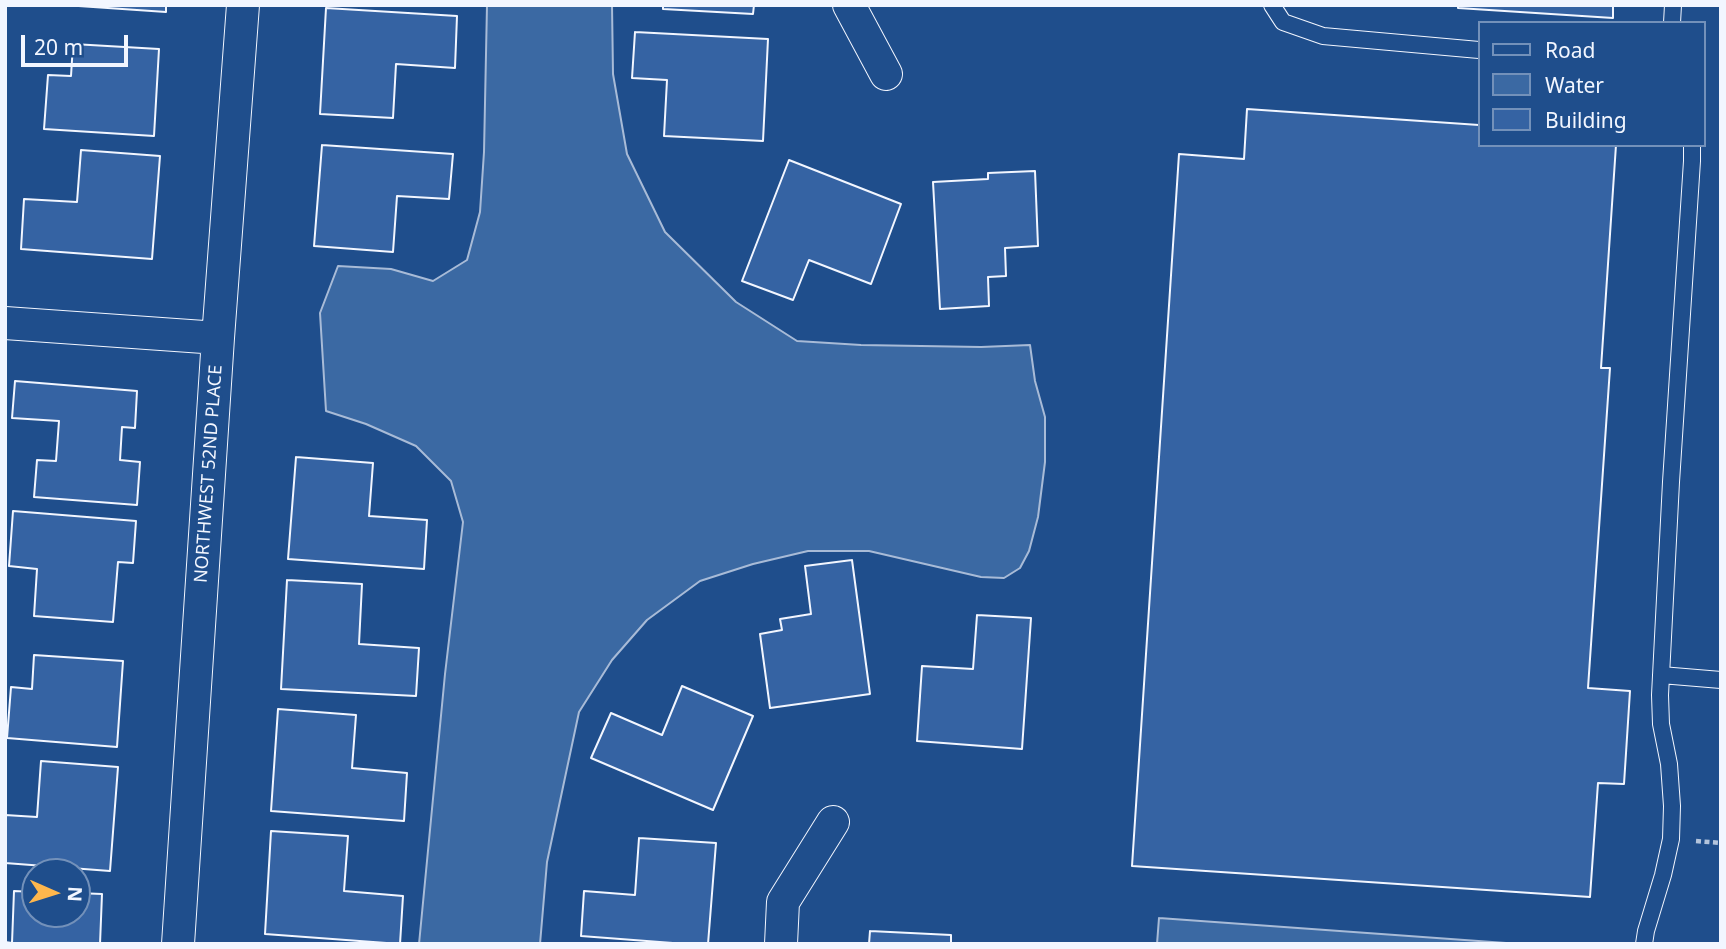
<!DOCTYPE html>
<html>
<head>
<meta charset="utf-8">
<style>
  body { margin:0 }
  #map { position:relative; width:1726px; height:949px; overflow:hidden; background:#1f4e8c; font-family:"Noto Sans",sans-serif }
  canvas { display:block }
  .frame { position:absolute; inset:0; border:7px solid #f2f6ff; pointer-events:none }
  .legend { position:absolute; left:1478px; top:21px; width:228px; height:126px; box-sizing:border-box; background:#1f4e8c; border:2px solid #7391ba; margin:0; padding:9px 12px; list-style:none; font-size:21px; color:#f2f6ff }
  .legend li { display:flex; align-items:center; gap:14px; height:35px }
  .legend b { width:35px; border:2px solid #7391ba }
  .north { position:absolute; left:21px; top:858px; width:70px; height:70px; box-sizing:border-box; background:#1f4e8c; border:2px solid #7391ba; border-radius:50%; rotate:93deg; font-size:19px; font-weight:700; line-height:28px; text-align:center; color:#f2f6ff }
  .north::after { content:''; display:block; margin:auto; width:24px; height:32px; background:#ffb74d; clip-path:polygon(50% 0,100% 100%,50% 72%,0 100%) }
  .scale { position:absolute; left:21px; top:35px; width:107px; height:32px; box-sizing:border-box; border:4px solid #f2f6ff; border-top:0; padding-left:9px; font-size:21px; line-height:24px; white-space:nowrap; color:#f2f6ff; -webkit-text-stroke:5px #1f4e8c; paint-order:stroke }
</style>
</head>
<body>
<div id="map">
<canvas width="1726" height="949"></canvas>
<div class="frame"></div>
<ul class="legend">
<li><b style="height:9px;background:#1f4e8c"></b>Road</li>
<li><b style="height:19px;background:#3b69a3"></b>Water</li>
<li><b style="height:19px;background:#3563a3"></b>Building</li>
</ul>
<div class="north">N</div>
<div class="scale">20 m</div>
</div>
<script>
const c = document.querySelector('canvas').getContext('2d');
c.lineJoin = 'round';
function fillPath(path, color) { c.fillStyle = color; c.fill(path, 'evenodd'); }
const poly = rows => new Path2D(rows.map(r => 'M' + r).join(''));
function trace(path, color, width, dash) { c.strokeStyle = color; c.lineWidth = width; c.lineCap = dash ? 'butt' : 'round'; c.setLineDash(dash || []); c.stroke(path); }
function write(font, color, halo, rows, align = 'center') {
  c.font = font + ' "Noto Sans",sans-serif'; c.lineWidth = 5; c.setLineDash([]); c.textBaseline = 'middle'; c.strokeStyle = halo; c.fillStyle = color; for (const [text, x, y, turn = 0] of rows) {
    c.save(); c.translate(x, y); c.rotate((+turn || 0) * Math.PI / 180); c.textAlign = isNaN(turn) ? turn : align; if (halo) c.strokeText(text, 0, 0); c.fillText(text, 0, 0); c.restore();
  }
}
const water = poly([
  [487,5,612,5,613,74,627,154,665,232,736,302,797,341,861,345,981,347,1030,345,1035,381,1045,417,1045,462,1038,517,1029,551,1020,568,1004,578,981,577,869,551,808,551,753,564,700,581,647,620,612,660,579,712,547,862,540,944,419,944,445,674,463,522,451,481,416,446,366,424,326,411,320,313,338,266,391,269,433,281,467,260,480,212,484,152,487,5],
  [1159,918,1520,944,1157,944,1159,918]
]);
const building = poly([
  [64,5,166,5,166,12,64,5],
  [663,5,754,5,753,14,663,9,663,5],
  [1458,5,1613,5,1613,18,1458,8,1458,5],
  [326,8,457,16,455,68,396,64,393,118,320,114,326,8],
  [635,32,768,39,763,141,664,136,667,80,632,78,635,32],
  [73,44,159,49,154,136,44,129,48,75,71,76,73,44],
  [1247,109,1479,125,1479,145,1616,145,1601,368,1610,368,1588,688,1630,691,1624,784,1598,783,1590,897,1132,866,1179,154,1244,159,1247,109],
  [322,145,453,154,449,199,397,196,393,252,314,246,322,145],
  [81,150,160,156,152,259,21,249,24,199,77,202,81,150],
  [789,160,901,204,871,284,809,260,793,300,742,281,789,160],
  [1035,171,1038,246,1005,248,1006,276,988,277,989,306,940,309,933,182,988,179,988,173,1035,171],
  [15,381,137,391,135,428,122,427,120,460,140,462,137,505,34,497,37,460,56,461,59,421,12,418,15,381],
  [296,457,373,463,369,516,427,520,424,569,288,559,296,457],
  [13,511,136,521,133,563,118,562,113,622,34,616,37,569,9,566,13,511],
  [852,560,870,694,770,708,760,634,782,630,780,619,811,614,805,566,852,560],
  [287,580,362,584,359,644,419,648,416,696,281,689,287,580],
  [977,615,1031,618,1022,749,917,741,922,666,973,669,977,615],
  [34,655,123,661,117,747,7,738,11,687,32,689,34,655],
  [682,686,753,716,713,810,591,758,611,713,662,735,682,686],
  [278,709,356,715,352,768,407,773,404,821,271,811,278,709],
  [41,761,118,767,110,871,5,863,5,815,37,817,41,761],
  [271,831,348,836,344,891,403,896,400,944,265,934,271,831],
  [639,838,716,843,708,944,686,944,581,936,584,891,635,895,639,838],
  [14,891,35,892,35,914,77,914,77,893,102,894,100,944,5,944,5,942,12,943,14,891],
  [870,931,951,935,951,944,869,944,870,931]
]);
const path = poly([
  [1696,841,1721,843]
]);
const service = poly([
  [1272,5,1283,22,1323,36,1479,50],
  [1672,23,1673,5],
  [1661,675,1721,680],
  [1644,944,1646,931,1663,875,1671,839,1672,806,1669,764,1661,724,1660,695,1671,482,1692,161,1692,145]
]);
const minor = poly([
  [849,5,886,74],
  [5,323,218,338],
  [178,944,218,338,243,5],
  [781,944,783,902,833,822]
]);
const streetNames = [
  ["NORTHWEST 52ND PLACE",209,474,-86]
];
fillPath(water, '#3b69a3');
trace(water, '#a8bbd7', 2);
fillPath(building, '#3563a3');
trace(building, '#f2f6ff', 2);
trace(service, '#f2f6ff', 18);
trace(minor, '#f2f6ff', 34);
trace(path, '#b3c4dc', 4.5, [5, 3.5]);
trace(service, '#1f4e8c', 16);
trace(minor, '#1f4e8c', 32);
write('18px', '#f2f6ff', '#1f4e8c', streetNames);
</script>
</body>
</html>
